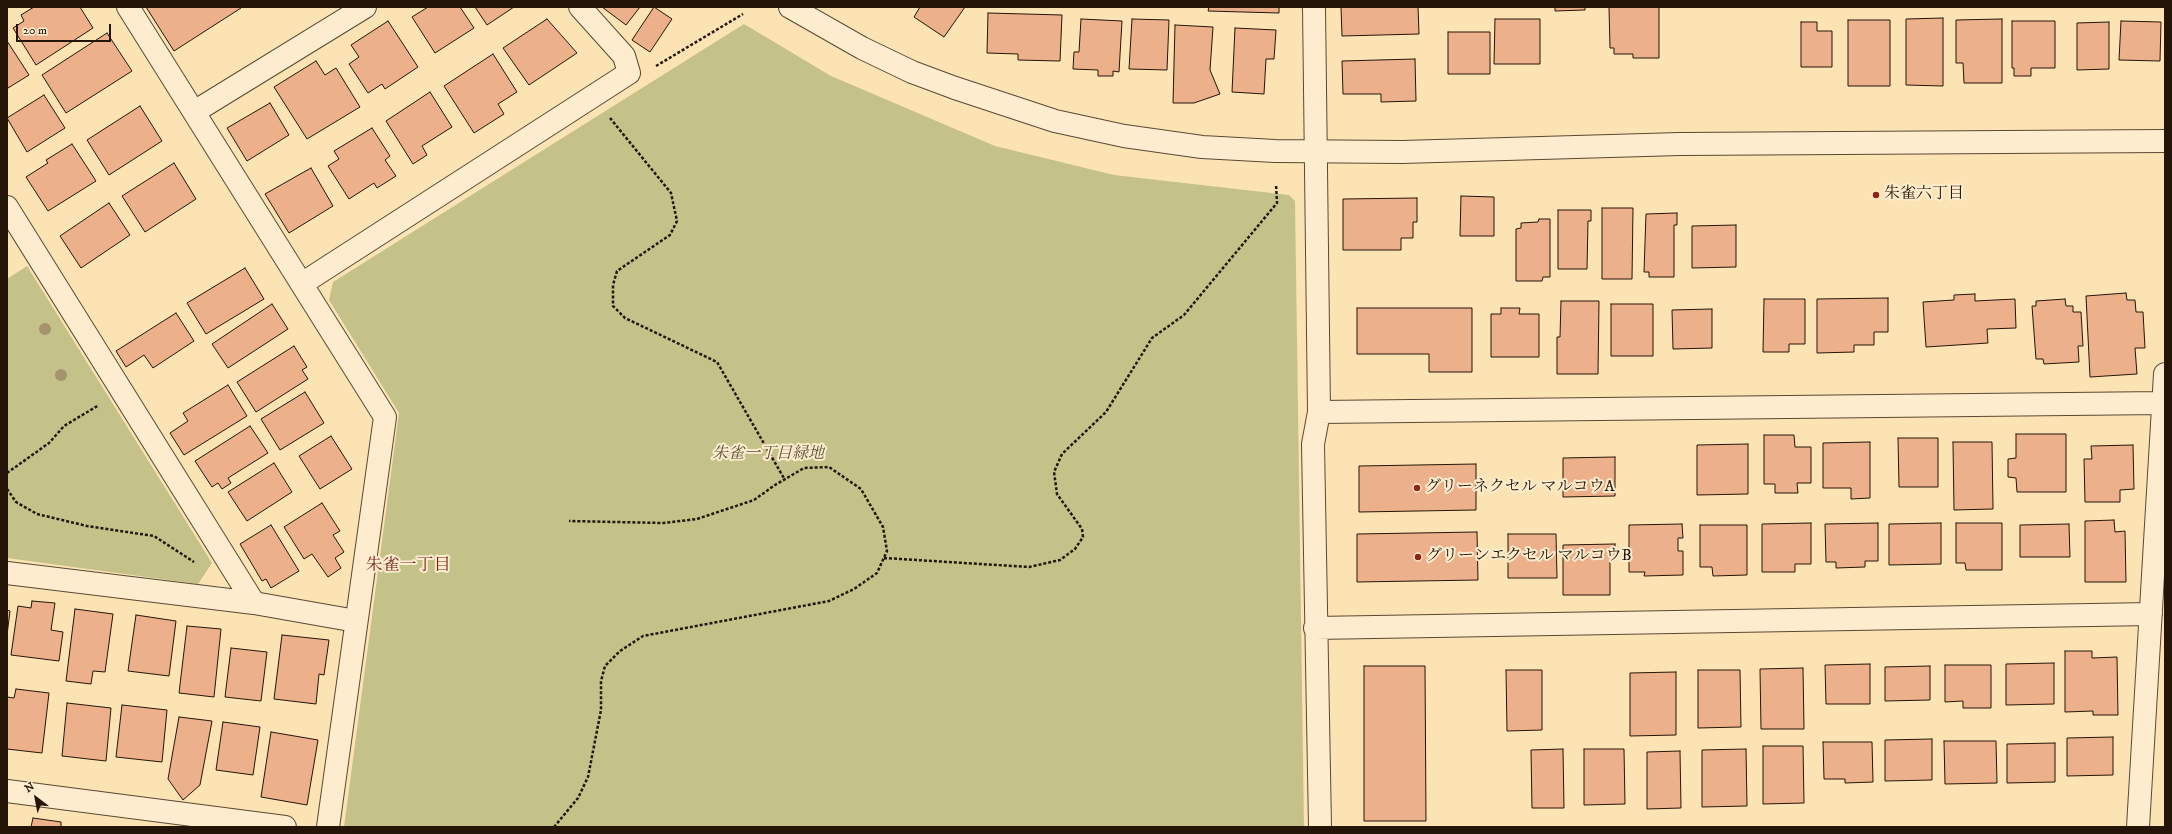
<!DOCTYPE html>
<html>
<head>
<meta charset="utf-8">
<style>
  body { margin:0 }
  #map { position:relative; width:2172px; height:834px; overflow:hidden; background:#fce3b4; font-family:"IM FELL DW Pica",serif }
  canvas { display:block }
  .frame { position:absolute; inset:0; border:8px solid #241508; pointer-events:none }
  .north { position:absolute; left:16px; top:778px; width:40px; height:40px; -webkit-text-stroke:3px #fdedce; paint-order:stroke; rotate:328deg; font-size:11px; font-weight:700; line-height:16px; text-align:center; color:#241508 }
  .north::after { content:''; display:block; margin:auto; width:14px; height:18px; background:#241508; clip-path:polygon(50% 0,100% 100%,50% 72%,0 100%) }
  .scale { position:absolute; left:16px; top:24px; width:95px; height:18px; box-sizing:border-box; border:2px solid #241508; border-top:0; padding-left:5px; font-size:12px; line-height:14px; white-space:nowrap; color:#241508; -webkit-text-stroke:3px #fdedce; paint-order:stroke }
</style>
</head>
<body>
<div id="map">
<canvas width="2172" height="834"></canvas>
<div class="frame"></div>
<div class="north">N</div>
<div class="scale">20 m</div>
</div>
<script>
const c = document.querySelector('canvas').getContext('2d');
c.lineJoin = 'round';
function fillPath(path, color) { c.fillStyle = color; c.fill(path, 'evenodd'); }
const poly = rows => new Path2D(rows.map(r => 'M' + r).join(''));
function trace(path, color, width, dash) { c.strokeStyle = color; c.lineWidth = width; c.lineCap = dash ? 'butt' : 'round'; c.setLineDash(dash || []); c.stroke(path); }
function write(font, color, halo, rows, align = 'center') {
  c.font = font + ' "IM FELL DW Pica","Noto Serif JP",serif'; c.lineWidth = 4; c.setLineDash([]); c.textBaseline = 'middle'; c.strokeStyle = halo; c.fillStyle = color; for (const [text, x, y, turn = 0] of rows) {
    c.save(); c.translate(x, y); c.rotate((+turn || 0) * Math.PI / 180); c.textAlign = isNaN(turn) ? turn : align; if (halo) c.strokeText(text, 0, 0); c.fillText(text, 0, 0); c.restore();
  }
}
const green = poly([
  [744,24,831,76,995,146,1114,175,1289,195,1295,201,1304,827,344,827,399,413,329,300,333,282],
  [27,266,212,563,198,584,7,558,7,279]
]);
const building = poly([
  [34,7,80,7,93,28,36,65,13,28,24,21,21,15,34,7],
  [146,7,240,7,241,8,174,51,146,7],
  [428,7,460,7,474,28,435,53,412,17,428,7],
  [475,7,514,7,487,25,475,7],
  [602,7,640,7,626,25,602,7],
  [654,7,672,19,650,52,632,40,654,7],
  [920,7,965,7,944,37,914,17,920,7],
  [1209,7,1279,7,1279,13,1208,11,1209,7],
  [1341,7,1418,7,1419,34,1342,36,1341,7],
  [1555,7,1585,7,1585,10,1555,11,1555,7],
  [1609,7,1659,7,1659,58,1633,58,1633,54,1614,54,1614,48,1610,48,1609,7],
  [988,13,1062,15,1060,61,1018,60,1018,54,987,53,988,13],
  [1943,18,1943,86,1906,85,1906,19,1943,18],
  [547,19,577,53,529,85,503,48,547,19],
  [1081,19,1122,21,1119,72,1113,71,1113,76,1098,76,1098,70,1073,69,1074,52,1079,52,1081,19],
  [1132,19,1169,20,1167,70,1129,69,1132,19],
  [1495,19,1540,19,1540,64,1494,64,1495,19],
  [2002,19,2002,83,1964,83,1963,63,1956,63,1956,20,2002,19],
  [1848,20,1890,20,1890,86,1848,86,1848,20],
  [388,21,418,67,385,89,382,84,368,93,349,64,359,57,351,45,388,21],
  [2012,21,2055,21,2055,68,2031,68,2031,76,2014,76,2014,68,2012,68,2012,21],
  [2121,21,2161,22,2160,61,2119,60,2121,21],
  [1801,22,1817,22,1817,31,1832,31,1832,67,1801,67,1801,22],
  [2109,22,2109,69,2077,70,2077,23,2109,22],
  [1175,25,1213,27,1210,70,1220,94,1194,103,1173,103,1175,25],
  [1235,28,1276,30,1274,59,1266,59,1264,94,1232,92,1235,28],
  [1448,32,1490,32,1490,74,1448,74,1448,32],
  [107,33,132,71,66,113,42,75,107,33],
  [7,41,29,75,8,88,7,85,7,41],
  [493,54,517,92,498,104,504,114,474,133,444,86,493,54],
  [1415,59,1416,101,1381,102,1381,94,1343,94,1342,61,1415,59],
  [316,61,325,75,336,68,360,107,307,139,274,87,316,61],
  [430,92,452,127,422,146,427,155,413,164,386,121,430,92],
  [44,95,65,128,27,152,7,118,44,95],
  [270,103,289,135,247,161,227,128,270,103],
  [140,106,162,141,109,175,87,140,140,106],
  [372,128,390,156,385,160,396,176,377,188,374,183,349,199,328,166,339,159,334,151,372,128],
  [72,144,96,181,48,211,26,177,48,163,46,160,72,144],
  [174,163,196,199,145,232,122,196,174,163],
  [311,168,333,206,289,233,265,194,311,168],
  [1461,196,1494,197,1494,236,1460,236,1461,196],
  [1417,198,1417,222,1413,222,1413,238,1401,238,1401,250,1343,250,1343,199,1417,198],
  [109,203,130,235,81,268,60,236,109,203],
  [1602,208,1633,208,1632,279,1602,279,1602,208],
  [1558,210,1591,210,1591,221,1588,221,1587,269,1558,269,1558,210],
  [1677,213,1677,225,1674,225,1674,277,1649,277,1649,272,1644,272,1646,214,1677,213],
  [1539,219,1550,219,1550,277,1543,277,1542,281,1516,281,1516,229,1521,228,1521,223,1538,222,1539,219],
  [1736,225,1736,267,1692,268,1692,226,1736,225],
  [245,268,264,299,206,334,187,303,245,268],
  [2126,293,2127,300,2135,300,2136,312,2143,312,2145,348,2135,348,2137,374,2090,377,2086,296,2126,293],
  [1975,294,1975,301,2015,299,2016,328,1987,329,1988,343,1926,347,1923,302,1954,300,1954,295,1975,294],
  [1888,298,1888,332,1874,332,1874,345,1854,345,1854,352,1817,353,1817,299,1888,298],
  [1764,299,1805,299,1805,344,1789,344,1789,352,1763,352,1764,299],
  [2065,299,2066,306,2073,306,2073,312,2081,312,2083,346,2078,346,2079,362,2044,364,2043,359,2036,359,2032,306,2036,306,2036,301,2065,299],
  [1561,301,1599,301,1598,374,1557,374,1557,337,1560,337,1561,301],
  [272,304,288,329,228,368,212,344,272,304],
  [1611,304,1653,304,1653,356,1611,356,1611,304],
  [1357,308,1472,308,1472,372,1429,372,1429,354,1357,354,1357,308],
  [1501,308,1520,308,1519,314,1539,314,1539,357,1491,357,1491,314,1501,314,1501,308],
  [1712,309,1712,348,1673,349,1672,310,1712,309],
  [176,313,194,341,153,368,144,355,126,367,116,351,176,313],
  [294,346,307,367,302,370,308,379,256,412,237,382,294,346],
  [228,385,247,416,184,455,170,433,188,421,183,413,228,385],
  [305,392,324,423,280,450,261,419,305,392],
  [250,426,268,453,228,478,231,483,222,489,218,483,212,487,195,461,250,426],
  [2016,434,2066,434,2066,492,2017,492,2016,478,2008,477,2008,459,2016,458,2016,434],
  [1764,435,1794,435,1795,447,1811,447,1811,483,1797,483,1798,493,1775,493,1775,484,1764,484,1764,435],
  [331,436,352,469,320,489,299,456,331,436],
  [1898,438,1938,438,1938,487,1899,487,1898,438],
  [1870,442,1870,498,1851,499,1851,488,1823,488,1823,443,1870,442],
  [1953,442,1992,442,1993,509,1954,510,1953,442],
  [1748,444,1748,494,1697,495,1697,445,1748,444],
  [2133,445,2134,489,2120,490,2120,502,2085,502,2084,459,2092,459,2091,446,2133,445],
  [1615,457,1615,496,1563,497,1563,458,1615,457],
  [274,463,292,492,247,521,228,492,274,463],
  [1476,464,1476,510,1359,512,1359,466,1476,464],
  [322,503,340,531,333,535,344,552,335,558,341,568,328,577,312,554,304,559,284,527,322,503],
  [2114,520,2115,532,2125,531,2126,582,2085,582,2085,521,2114,520],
  [1811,523,1811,564,1795,564,1795,572,1762,572,1762,524,1811,523],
  [1878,523,1878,561,1865,561,1865,567,1836,568,1836,562,1826,562,1825,524,1878,523],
  [1941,523,1941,564,1889,565,1889,524,1941,523],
  [1956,523,2002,523,2002,570,1966,570,1965,563,1956,563,1956,523],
  [1682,524,1683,538,1678,538,1678,551,1683,551,1683,575,1644,576,1645,572,1629,572,1629,525,1682,524],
  [2069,524,2070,557,2020,557,2020,525,2069,524],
  [271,525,299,571,271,588,266,579,262,581,240,544,271,525],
  [1700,525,1747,525,1747,575,1713,576,1712,567,1700,567,1700,525],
  [1477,532,1478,580,1357,582,1357,534,1477,532],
  [1508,534,1556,534,1557,578,1508,578,1508,534],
  [1615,544,1615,560,1610,560,1610,595,1563,595,1563,545,1615,544],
  [32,601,55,603,51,630,63,632,59,661,11,655,18,606,31,608,32,601],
  [75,609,113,614,105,672,93,671,91,684,66,681,75,609],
  [7,610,10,611,7,635,7,610],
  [136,615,176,621,169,676,128,671,136,615],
  [187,626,221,629,214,697,179,693,187,626],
  [282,635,329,640,324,675,319,674,316,704,274,699,282,635],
  [231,648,267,652,261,701,225,697,231,648],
  [2065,651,2092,651,2092,658,2117,657,2118,715,2093,715,2093,711,2065,712,2065,651],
  [2054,663,2054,704,2006,705,2006,664,2054,663],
  [1870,664,1870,704,1826,704,1825,665,1870,664],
  [1945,665,1991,665,1991,708,1963,708,1963,701,1945,702,1945,665],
  [1364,666,1425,666,1426,821,1364,821,1364,666],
  [1930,666,1930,700,1885,701,1885,667,1930,666],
  [1803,668,1804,729,1761,729,1760,669,1803,668],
  [1506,670,1542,670,1542,730,1507,731,1506,670],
  [1698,670,1740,670,1741,727,1698,728,1698,670],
  [1676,672,1676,735,1630,736,1630,673,1676,672],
  [16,689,49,693,42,753,7,749,7,697,14,698,16,689],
  [67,703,111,708,106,761,62,756,67,703],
  [122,705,167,710,162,762,116,757,122,705],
  [179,717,212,721,200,785,183,800,168,779,179,717],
  [223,722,260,727,253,775,216,770,223,722],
  [271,732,318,740,307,805,261,797,271,732],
  [2113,737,2113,775,2067,776,2067,738,2113,737],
  [1932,739,1932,780,1885,781,1885,740,1932,739],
  [1944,741,1996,741,1997,783,1945,784,1944,741],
  [1823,742,1872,742,1873,782,1845,783,1845,779,1824,779,1823,742],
  [2055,743,2055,782,2007,783,2007,744,2055,743],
  [1763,746,1803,746,1804,803,1763,804,1763,746],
  [1563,749,1564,808,1532,808,1531,750,1563,749],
  [1584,749,1624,749,1625,804,1584,805,1584,749],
  [1746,749,1747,806,1702,807,1702,750,1746,749],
  [1680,751,1681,808,1647,809,1647,752,1680,751],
  [33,818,61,822,61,827,31,827,33,818]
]);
const path = poly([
  [656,66,743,14],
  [610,118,671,193,677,221,670,235,617,271,613,285,613,306,625,318,717,362,785,480],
  [7,473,49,443,64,426,99,405],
  [7,489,16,502,37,514,87,526,154,536,194,562],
  [884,558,1029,567,1060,560,1075,549,1083,537,1082,529,1057,494,1054,472,1062,454,1106,412,1152,338,1184,315,1277,203,1276,184],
  [554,827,578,798,588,777,601,710,601,681,605,666,620,651,643,636,829,601,854,589,877,573,887,551,883,527,861,489,829,467,804,468,775,485,754,500,697,519,663,523,569,521]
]);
const minor = poly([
  [128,7,385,417,328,827],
  [1314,7,1319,412,1313,444,1320,827],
  [194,112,365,7],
  [7,207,254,603],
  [303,283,629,73,624,56,580,7],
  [1319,412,2162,403],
  [7,573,254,603,356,621],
  [1315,628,2151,614],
  [7,791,285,827],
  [2138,827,2165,374]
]);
const tertiary = poly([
  [790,7,862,48,912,72,955,88,1055,121,1124,136,1202,147,1275,151,1402,152,1680,144,2165,141]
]);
const trees = [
  [45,329],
  [61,375]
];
const markers = [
  [1876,195,4,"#8f2418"],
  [1417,488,4,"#8f2418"],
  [1418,557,4,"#8f2418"]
];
const poiNames = [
  ["朱雀六丁目",1884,195],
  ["グリーネクセル マルコウA",1425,488],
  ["グリーンエクセル マルコウB",1426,557]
];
const parkNames = [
  ["朱雀一丁目緑地",768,455]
];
const neighbourhoodNames = [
  ["朱雀一丁目",408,566]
];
fillPath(green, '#c4c289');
fillPath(building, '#ecb08b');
trace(building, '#241508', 1);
trace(minor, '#5a4833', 24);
trace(tertiary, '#5a4833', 24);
trace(path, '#241508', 2.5, [3, 2]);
trace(minor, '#fdedce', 22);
trace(tertiary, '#fdedce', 22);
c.fillStyle = '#a4936e';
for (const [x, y] of trees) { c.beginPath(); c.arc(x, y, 6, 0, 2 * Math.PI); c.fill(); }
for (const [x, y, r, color] of markers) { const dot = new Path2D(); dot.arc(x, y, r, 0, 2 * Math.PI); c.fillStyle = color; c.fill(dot); trace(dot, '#fdedce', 1.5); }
write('16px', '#241508', '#fdedce', poiNames, 'left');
write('italic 16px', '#5c5235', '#fdedce', parkNames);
write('17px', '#7a1f14', '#fdedce', neighbourhoodNames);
</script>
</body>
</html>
